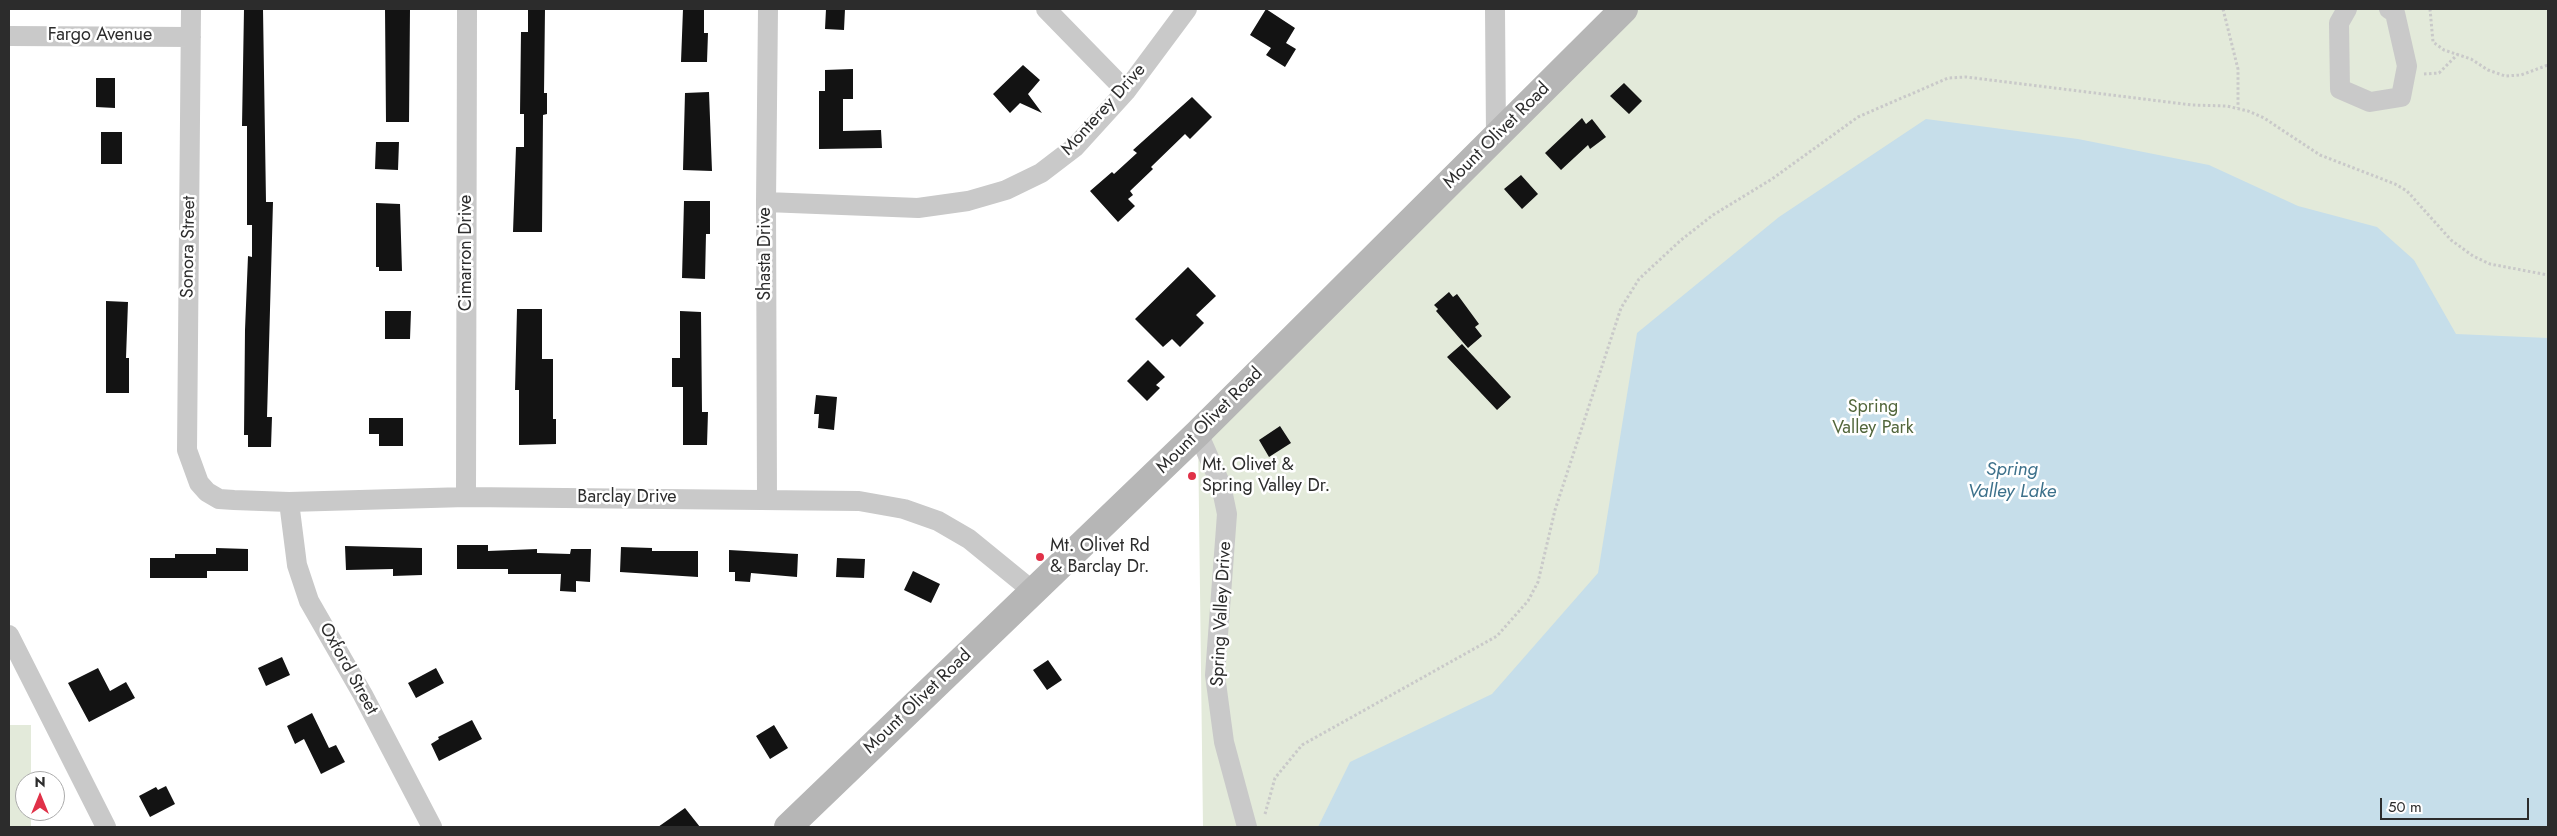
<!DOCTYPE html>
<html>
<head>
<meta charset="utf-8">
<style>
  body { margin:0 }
  #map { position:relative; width:2557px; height:836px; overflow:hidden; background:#fff; font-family:Jost,sans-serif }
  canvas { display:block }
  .frame { position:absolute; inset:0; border:10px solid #2c2c2c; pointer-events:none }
  .north { position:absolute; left:15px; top:771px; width:50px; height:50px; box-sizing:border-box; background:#fff; border:1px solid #ababab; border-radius:50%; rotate:0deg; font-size:14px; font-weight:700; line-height:20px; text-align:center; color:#2c2c2c }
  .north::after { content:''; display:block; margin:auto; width:18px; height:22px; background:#e03148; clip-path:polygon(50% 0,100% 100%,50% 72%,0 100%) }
  .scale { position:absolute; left:2380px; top:798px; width:149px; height:22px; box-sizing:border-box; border:2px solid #2c2c2c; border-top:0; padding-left:6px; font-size:15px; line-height:18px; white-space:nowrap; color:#2c2c2c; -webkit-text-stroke:4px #fff; paint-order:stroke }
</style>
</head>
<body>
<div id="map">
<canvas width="2557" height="836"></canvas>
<div class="frame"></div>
<div class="north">N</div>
<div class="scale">50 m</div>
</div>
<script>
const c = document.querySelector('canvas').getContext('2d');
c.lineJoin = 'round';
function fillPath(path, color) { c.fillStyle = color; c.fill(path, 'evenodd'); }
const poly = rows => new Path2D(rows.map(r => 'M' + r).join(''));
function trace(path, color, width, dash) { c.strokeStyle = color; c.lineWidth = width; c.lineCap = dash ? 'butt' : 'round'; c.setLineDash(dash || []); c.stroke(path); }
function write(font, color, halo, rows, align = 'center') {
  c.font = font + ' Jost,sans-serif'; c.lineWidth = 5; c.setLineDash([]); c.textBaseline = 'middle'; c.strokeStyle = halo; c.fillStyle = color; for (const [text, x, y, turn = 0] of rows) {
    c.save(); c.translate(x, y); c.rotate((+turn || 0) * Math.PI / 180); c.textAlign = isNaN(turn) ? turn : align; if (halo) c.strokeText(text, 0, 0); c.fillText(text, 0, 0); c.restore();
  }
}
const green = poly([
  [1622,9,2548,9,2548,827,1203,827,1198,433],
  [9,725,31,725,31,781,25,781,25,811,31,811,31,827,9,827]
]);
const water = poly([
  [1926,119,2078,139,2209,165,2298,206,2377,227,2414,260,2456,334,2548,338,2548,827,1318,827,1350,762,1492,694,1598,573,1637,333,1779,217]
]);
const building = poly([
  [244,9,263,9,266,202,273,202,267,417,272,417,271,447,248,447,248,435,244,435,245,330,248,256,252,257,252,225,247,225,247,126,242,126],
  [385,9,410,9,409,122,386,122],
  [528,9,545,9,544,93,547,93,547,114,543,115,542,232,513,232,516,147,524,147,524,114,520,114,521,32,528,32],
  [683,9,704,9,704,33,708,33,707,62,681,62],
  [826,9,845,9,844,30,825,29],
  [1266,9,1295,28,1286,43,1296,49,1285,67,1266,55,1271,48,1250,35],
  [1023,65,1040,80,1028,94,1042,113,1020,103,1010,113,993,94],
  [853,69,853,99,843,99,843,131,881,130,882,148,819,149,819,91,825,91,825,70],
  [96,78,115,78,115,108,96,107],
  [1624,83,1642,101,1629,114,1610,96],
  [709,92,712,171,683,170,685,93],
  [1192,97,1212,117,1190,139,1185,134,1151,167,1153,169,1130,191,1133,195,1128,199,1135,206,1118,222,1090,191,1112,172,1114,174,1137,153,1133,150],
  [1582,118,1586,124,1592,119,1606,137,1590,149,1588,145,1561,170,1545,153],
  [101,132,122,132,122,164,101,164],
  [376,142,399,142,398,170,375,169],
  [1521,175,1538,194,1522,209,1504,189],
  [684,201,710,201,710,234,706,234,705,279,682,278],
  [376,203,400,204,402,271,379,271,379,267,376,267],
  [1188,267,1216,296,1196,315,1204,323,1180,347,1172,339,1163,347,1135,319],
  [1449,292,1453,297,1457,294,1479,324,1475,327,1482,336,1468,348,1436,311,1438,309,1434,305],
  [106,301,128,302,126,358,129,358,129,393,106,393],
  [517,309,542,309,542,359,553,359,553,419,556,419,556,444,519,445,519,390,515,390],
  [385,311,411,311,410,339,385,339],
  [680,311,701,312,702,412,708,412,707,445,683,445,683,387,672,387,672,358,680,358],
  [1462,344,1511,397,1497,410,1447,357],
  [1148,360,1165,377,1156,385,1160,388,1147,401,1127,381],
  [816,395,837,397,834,430,818,428,819,414,814,414],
  [369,418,403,418,403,446,379,446,379,434,369,434],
  [1280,426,1291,443,1269,457,1259,440],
  [457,545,488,545,488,551,537,549,537,553,570,554,571,549,591,549,590,582,576,581,576,592,560,591,561,574,508,574,508,569,457,569],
  [345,546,422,548,422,575,393,576,393,569,346,570],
  [621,547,652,548,652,551,698,551,698,577,620,572],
  [216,548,248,549,248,571,207,571,207,578,150,578,150,558,175,558,175,554,216,554],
  [729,550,798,554,797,577,751,573,750,582,735,581,735,572,729,572],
  [837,558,865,559,864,578,836,577],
  [913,571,940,584,931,603,904,590],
  [282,657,290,675,266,686,258,668],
  [1048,660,1062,680,1047,690,1033,670],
  [98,668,110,691,126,682,135,698,89,722,68,683],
  [436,668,444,683,416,698,408,683],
  [312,713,329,748,336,745,345,762,321,774,304,739,295,744,287,726],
  [472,720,482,739,439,761,431,744,439,739,438,737],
  [774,725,788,748,770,759,756,736],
  [166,786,175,804,150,817,139,796,156,787,158,790],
  [685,808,700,827,658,827]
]);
const path = poly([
  [2223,9,2238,69,2238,108],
  [2430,9,2433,42,2444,50,2471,59,2488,70,2505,76,2521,75,2548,65],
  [2424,74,2439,73,2458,54],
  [1265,814,1275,778,1302,745,1497,636,1528,601,1538,582,1555,510,1621,308,1639,279,1681,240,1713,215,1772,179,1858,117,1948,78,1966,77,2192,105,2227,106,2248,111,2264,118,2320,155,2395,184,2407,191,2451,240,2473,256,2490,264,2548,275]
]);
const street = poly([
  [191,9,187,450,199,483,207,492,219,499,234,500,289,502,466,497,859,501,904,509,938,521,969,539,1034,592],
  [1046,9,1126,91],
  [1495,9,1496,136],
  [2347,9,2339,23,2340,89,2370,102,2401,97,2407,66,2395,13,2389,9],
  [9,36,191,37],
  [766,202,918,208,968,201,1006,190,1041,173,1075,147,1126,91,1187,9],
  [1198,433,1221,485,1227,514,1215,675,1224,742,1247,827],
  [466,497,467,9],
  [767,499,766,202,768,9],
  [289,502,297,565,309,601,363,695,432,827],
  [9,635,106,827]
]);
const secondary = poly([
  [788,827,1198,433,1624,9]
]);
const markers = [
  [1192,476,5,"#e03148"],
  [1040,557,5,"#e03148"]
];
const streetNames = [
  ["Fargo Avenue",100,36],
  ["Monterey Drive",1104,110,-48],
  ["Mount Olivet Road",1497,136,-45],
  ["Sonora Street",189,247,-89],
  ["Cimarron Drive",467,253,-90],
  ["Shasta Drive",766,254,-90],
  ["Mount Olivet Road",1210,421,-45],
  ["Barclay Drive",627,498],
  ["Spring Valley Drive",1222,614,-87],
  ["Oxford Street",348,669,61],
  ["Mount Olivet Road",918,702,-44]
];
const parkNames = [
  ["Spring",1873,408],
  ["Valley Park",1873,429]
];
const poiNames = [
  ["Mt. Olivet &",1202,466],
  ["Spring Valley Dr.",1202,487],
  ["Mt. Olivet Rd",1050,547],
  ["& Barclay Dr.",1050,568]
];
const waterNames = [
  ["Spring",2012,470],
  ["Valley Lake",2012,492]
];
fillPath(green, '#e3eada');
fillPath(water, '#c6deea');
fillPath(building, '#131313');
trace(path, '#c9c9c9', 3, [2.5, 2.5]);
trace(street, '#c9c9c9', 20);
trace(secondary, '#b6b6b6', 28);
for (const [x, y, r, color] of markers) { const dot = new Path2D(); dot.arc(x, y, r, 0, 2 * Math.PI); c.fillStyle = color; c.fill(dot); trace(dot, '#fff', 2); }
write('18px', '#2c2c2c', '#fff', streetNames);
write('18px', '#52663b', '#fff', parkNames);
write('18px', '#2c2c2c', '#fff', poiNames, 'left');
write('italic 19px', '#3d718b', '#fff', waterNames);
</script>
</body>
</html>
